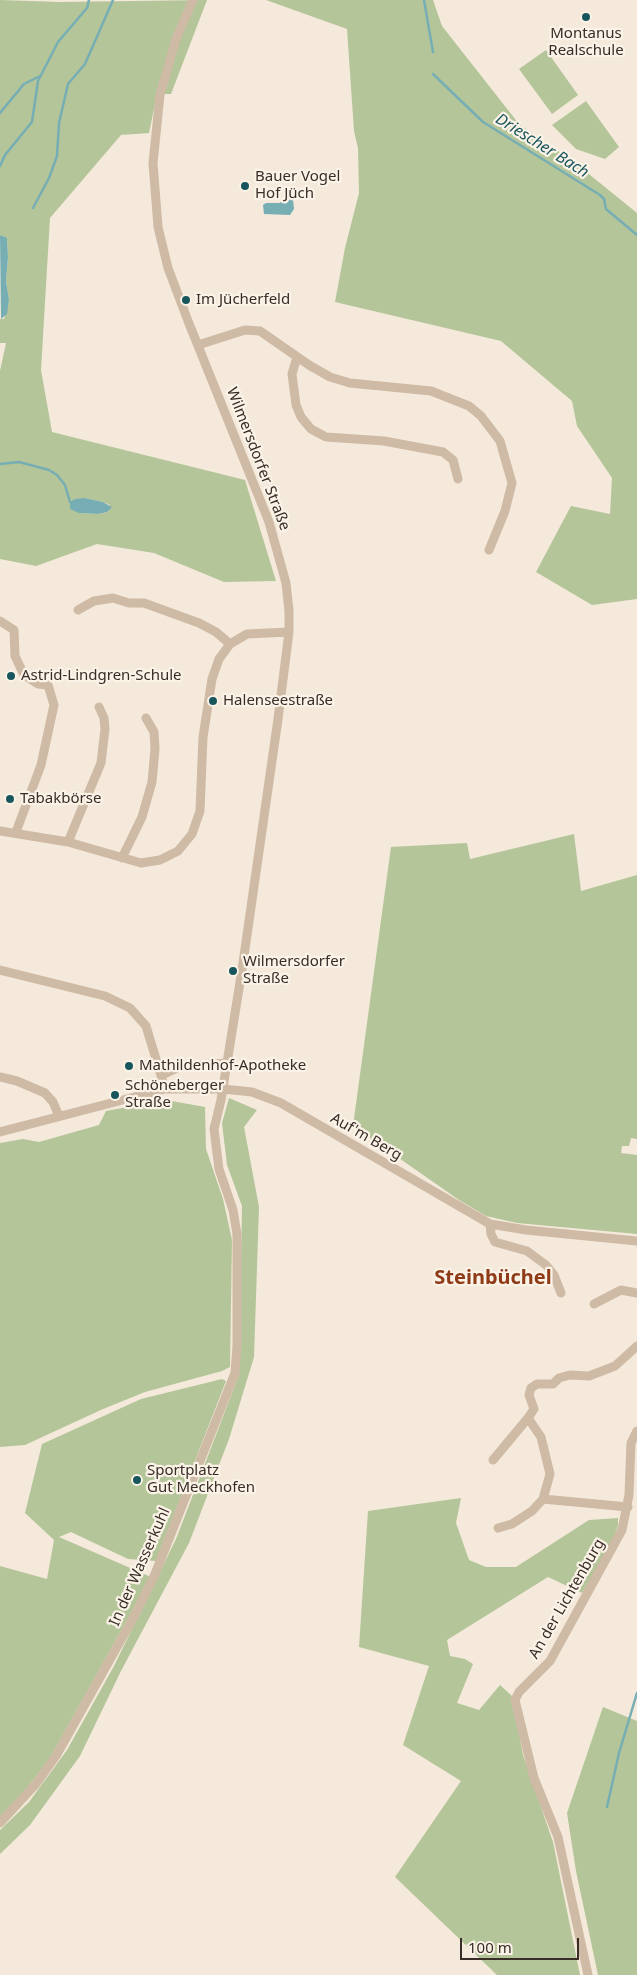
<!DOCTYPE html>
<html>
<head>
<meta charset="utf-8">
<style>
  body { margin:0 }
  #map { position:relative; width:637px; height:1975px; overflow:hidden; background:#f4e9da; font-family:"Noto Sans",sans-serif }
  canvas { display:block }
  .scale { position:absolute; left:460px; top:1938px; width:119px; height:22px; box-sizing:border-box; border:2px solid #392d27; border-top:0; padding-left:6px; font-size:15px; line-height:18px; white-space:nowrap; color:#392d27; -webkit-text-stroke:4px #fbf3e7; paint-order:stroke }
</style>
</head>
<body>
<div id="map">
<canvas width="637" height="1975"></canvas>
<div class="scale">100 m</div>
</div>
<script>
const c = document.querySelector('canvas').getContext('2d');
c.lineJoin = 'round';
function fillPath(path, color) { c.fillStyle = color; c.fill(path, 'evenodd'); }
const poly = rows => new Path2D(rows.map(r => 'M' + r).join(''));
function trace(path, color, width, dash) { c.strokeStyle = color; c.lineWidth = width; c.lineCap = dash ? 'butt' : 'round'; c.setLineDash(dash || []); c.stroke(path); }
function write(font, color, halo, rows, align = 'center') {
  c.font = font + ' "Noto Sans",sans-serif'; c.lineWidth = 4.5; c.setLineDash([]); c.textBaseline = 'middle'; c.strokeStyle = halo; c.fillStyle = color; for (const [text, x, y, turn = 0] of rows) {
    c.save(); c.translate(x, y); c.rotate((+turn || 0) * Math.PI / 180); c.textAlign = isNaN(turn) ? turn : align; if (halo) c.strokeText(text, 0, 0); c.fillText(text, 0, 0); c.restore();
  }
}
const green = poly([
  [0,0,60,2,207,0,171,94,157,94,149,133,121,135,50,218,41,370,52,432,245,480,276,581,224,582,154,553,97,544,36,566,0,559,0,371,6,343,0,343,0,319,4,319,9,299,6,281,8,258,7,239,0,235],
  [85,498,103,502,110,505,107,512,98,514,79,513],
  [266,0,433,0,442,26,519,124,574,162,637,213,637,599,592,605,536,572,571,506,610,514,612,478,577,426,572,401,501,341,335,302,345,248,359,193,358,148,354,131,347,29],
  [546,50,578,95,552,114,519,69],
  [586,101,619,147,605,159,576,149,552,125],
  [574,834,581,891,637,875,637,1139,631,1138,629,1146,622,1146,621,1153,637,1155,637,1234,517,1223,486,1216,459,1200,353,1126,391,847,467,843,470,859],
  [229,1098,257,1110,244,1127,259,1207,254,1357,229,1439,189,1543,121,1671,80,1756,30,1825,0,1854,0,1830,29,1802,67,1750,114,1666,176,1539,239,1375,242,1206,227,1165,222,1123],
  [166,1100,205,1107,206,1149,223,1199,232,1240,230,1367,222,1371,145,1392,103,1409,25,1445,0,1447,0,1143,23,1139,39,1142,99,1125,106,1111],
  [222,1379,226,1381,156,1561,128,1559,71,1532,59,1537,151,1577,50,1758,15,1804,0,1819,0,1566,47,1579,54,1540,25,1513,42,1444,141,1399],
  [461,1498,456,1523,469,1560,486,1567,516,1567,589,1520,618,1518,618,1526,612,1543,582,1593,548,1577,447,1640,450,1656,465,1659,473,1664,457,1703,479,1710,500,1685,512,1696,523,1755,553,1842,580,1975,497,1975,395,1877,461,1781,403,1745,429,1666,359,1647,368,1511],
  [603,1707,637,1721,637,1975,598,1975,576,1871,567,1813]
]);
const water = poly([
  [291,198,293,199,294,209,290,215,264,214,263,205,266,203,279,203],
  [0,235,7,238,8,258,6,281,9,299,7,314,1,319],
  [85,498,103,502,112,507,107,512,98,514,79,513,70,509,70,502,75,499]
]);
const stream = poly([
  [424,0,433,52],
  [433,74,483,122,600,195,604,199,606,209,637,235],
  [0,113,24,84,40,76],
  [0,166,5,155,32,122,38,81,58,42,87,8,89,0],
  [33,208,49,178,57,156,59,123,68,84,85,64,113,0],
  [0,464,19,462,49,470,57,475,65,485,70,502],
  [607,1807,619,1753,637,1693]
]);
const minor = poly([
  [198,345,245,330,260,331,309,365,330,377,350,383,431,391,469,406,481,416,500,441,512,483,505,511,489,550],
  [297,357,292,374,296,405,301,417,311,429,326,437,384,441,443,452,453,460,458,479],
  [78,610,94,601,113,598,129,603,144,603,199,623,216,632,230,644],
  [0,621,14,630,15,656,24,675,38,684,48,685,54,705,41,765,16,832],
  [0,831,68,842,141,863,160,860,178,851,192,834,200,811,203,737,212,679,219,659,230,644,247,634,289,632],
  [68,842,101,763,105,729,104,718,99,707],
  [122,858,142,817,152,782,155,749,154,732,146,718],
  [0,970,105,996,130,1008,146,1026,165,1089],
  [162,1075,182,1066,227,1063],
  [0,1077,17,1081,45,1093,53,1102,59,1116],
  [0,1132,165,1089,223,1089,252,1092,281,1103,490,1224,526,1230,637,1241],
  [490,1224,491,1234,495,1242,527,1251,546,1265,554,1275,561,1293],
  [594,1304,621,1290,637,1293],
  [493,1460,528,1418],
  [543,1499,628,1507],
  [498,1528,512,1524,532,1511,543,1499,550,1474,541,1437,528,1418,534,1409,529,1395,531,1388,537,1384,553,1384,559,1378,570,1375,589,1376,615,1366,637,1346],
  [0,1823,36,1784,56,1756,136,1613,155,1574,235,1373,237,1345,237,1234,233,1210,219,1169,214,1129,221,1100,242,970,278,719,289,632,289,611,286,583,269,522,188,321,168,268,158,227,153,163,160,95,176,39,193,0],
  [588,1975,558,1837,534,1778,515,1700,519,1692,550,1661,622,1530,629,1495,631,1443,637,1431]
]);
const markers = [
  [586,17,5,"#18565e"],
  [245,186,5,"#18565e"],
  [186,300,5,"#18565e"],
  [11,676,5,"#18565e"],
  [213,701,5,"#18565e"],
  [10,799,5,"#18565e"],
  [233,971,5,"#18565e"],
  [129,1066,5,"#18565e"],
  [115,1095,5,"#18565e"],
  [137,1480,5,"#18565e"]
];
const poiNames = [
  ["Montanus",586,34,"center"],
  ["Realschule",586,51,"center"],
  ["Bauer Vogel",255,177],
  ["Hof Jüch",255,194],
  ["Im Jücherfeld",196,300],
  ["Astrid-Lindgren-Schule",21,676],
  ["Halenseestraße",223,701],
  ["Tabakbörse",20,799],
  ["Wilmersdorfer",243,962],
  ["Straße",243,979],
  ["Mathildenhof-Apotheke",139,1066],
  ["Schöneberger",125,1086],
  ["Straße",125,1103],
  ["Sportplatz",147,1471],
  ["Gut Meckhofen",147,1488]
];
const streetNames = [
  ["Wilmersdorfer Straße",258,459,69],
  ["Auf'm Berg",366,1137,30],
  ["In der Wasserkuhl",140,1567,-66],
  ["An der Lichtenburg",567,1599,-60]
];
const waterNames = [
  ["Driescher Bach",542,146,32]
];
const districtNames = [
  ["Steinbüchel",493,1278]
];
fillPath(green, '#b4c599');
fillPath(water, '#76aeb4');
trace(stream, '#76aeb4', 2.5);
trace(minor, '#cebaa5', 9);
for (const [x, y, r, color] of markers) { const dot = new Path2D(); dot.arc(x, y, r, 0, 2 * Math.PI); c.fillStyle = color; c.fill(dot); trace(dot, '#fbf3e7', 2); }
write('15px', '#392d27', '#fbf3e7', poiNames, 'left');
write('15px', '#392d27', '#fbf3e7', streetNames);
write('italic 16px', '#18565e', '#fbf3e7', waterNames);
write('bold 20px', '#903b18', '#fbf3e7', districtNames);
</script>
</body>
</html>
